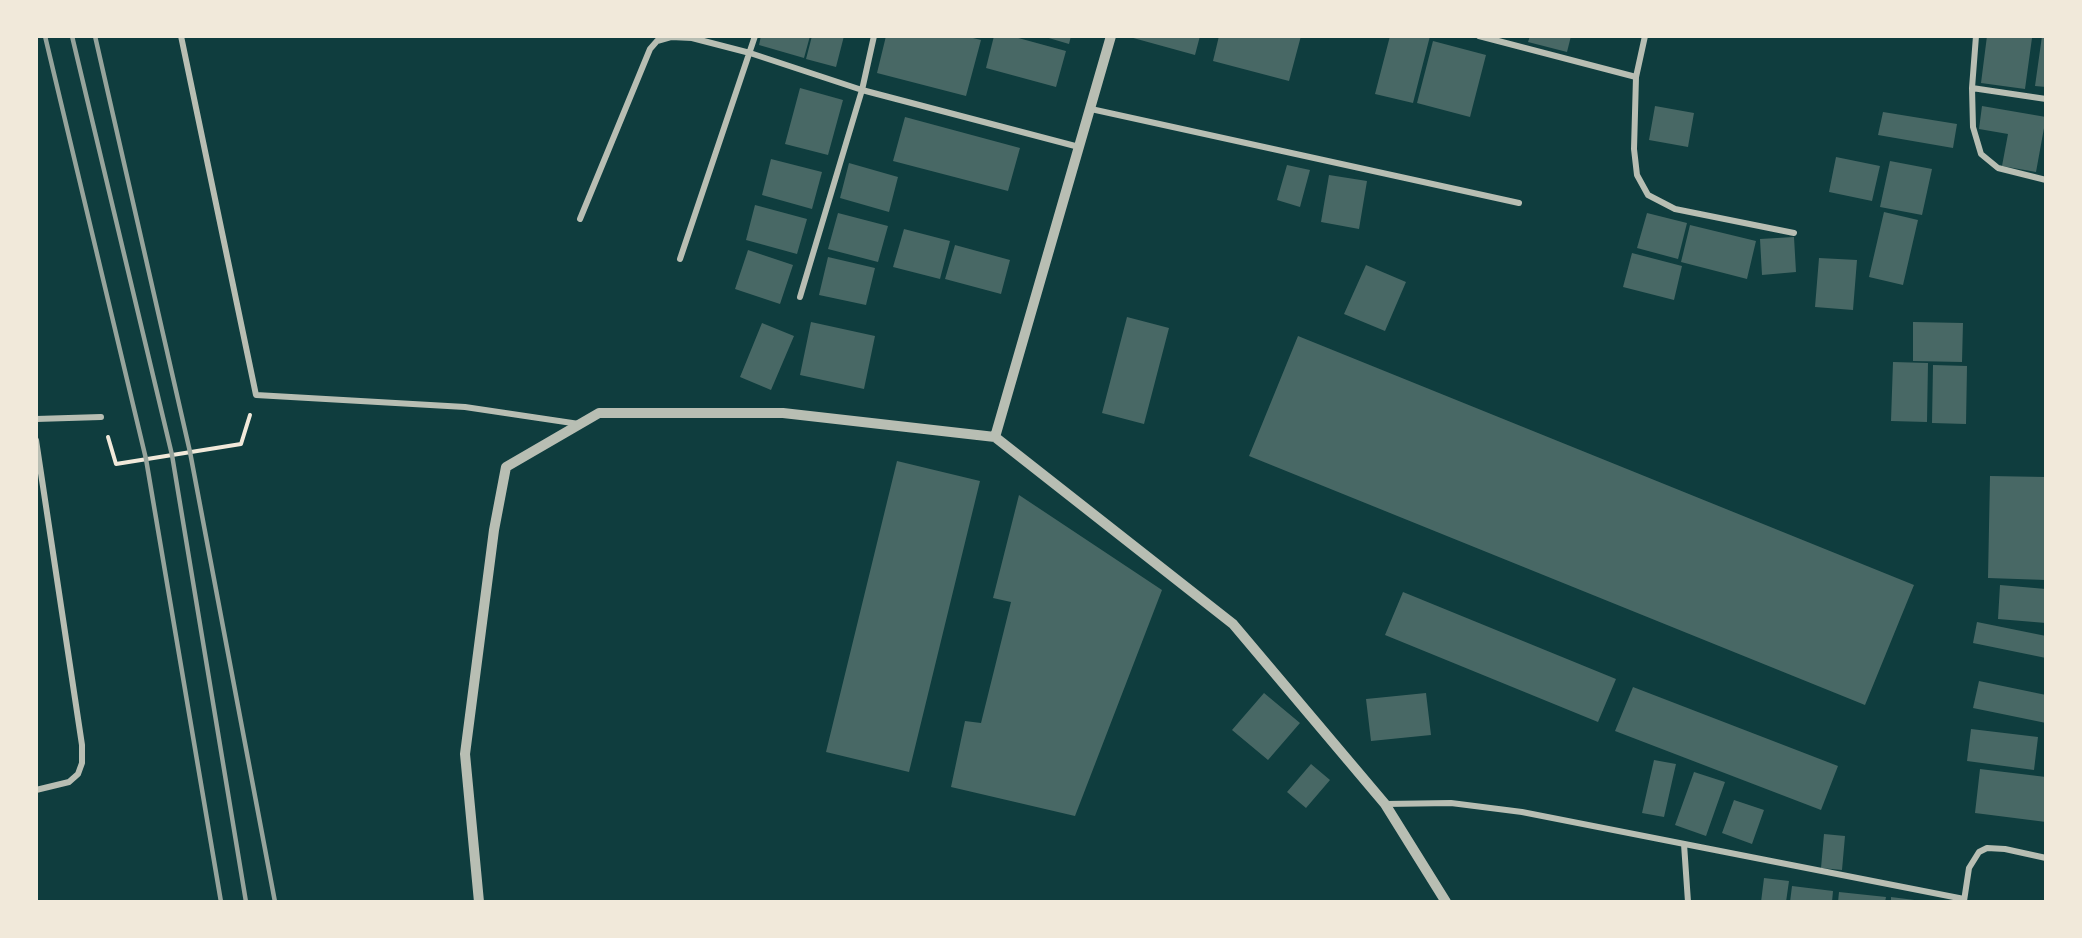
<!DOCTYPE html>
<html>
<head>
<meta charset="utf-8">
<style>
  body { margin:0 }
  #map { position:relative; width:2082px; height:938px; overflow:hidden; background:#0f3d3e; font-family:"Roboto Serif",serif }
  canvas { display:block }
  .frame { position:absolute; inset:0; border:38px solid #f1e9da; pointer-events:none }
</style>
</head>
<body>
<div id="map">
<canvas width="2082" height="938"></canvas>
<div class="frame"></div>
</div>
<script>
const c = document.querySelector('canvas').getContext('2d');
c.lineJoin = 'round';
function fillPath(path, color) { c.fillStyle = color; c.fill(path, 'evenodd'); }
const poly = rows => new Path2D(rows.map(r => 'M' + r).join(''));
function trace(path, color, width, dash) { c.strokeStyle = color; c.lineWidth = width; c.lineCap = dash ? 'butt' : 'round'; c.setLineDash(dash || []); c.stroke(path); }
const building = poly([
  [761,36,810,36,804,58,759,45],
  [812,36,844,36,836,67,806,59],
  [886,36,965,36,981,40,966,96,877,73],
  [994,36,1011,36,1066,51,1056,87,986,68],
  [1042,36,1071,36,1069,44],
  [1126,36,1200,36,1195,55],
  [1219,36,1301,36,1289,81,1213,61],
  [1390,36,1430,36,1413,103,1375,94],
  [1530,36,1571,36,1567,52,1528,42],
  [1987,36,2032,38,2025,89,1981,83],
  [2042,36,2046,36,2046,87,2035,86],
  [1433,41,1486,55,1470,117,1417,103],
  [800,88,843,100,828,155,785,144],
  [1655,106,1694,113,1688,147,1649,140],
  [1982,106,2046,117,2036,172,2002,166,2008,134,1979,129],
  [1883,112,1957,124,1953,148,1878,135],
  [905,117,1020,148,1008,191,893,161],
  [1836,157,1880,166,1872,201,1829,192],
  [771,159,822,172,812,209,762,195],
  [1890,161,1932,169,1922,215,1880,207],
  [849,163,898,177,889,212,840,198],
  [1287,165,1310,170,1300,207,1277,200],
  [1329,175,1367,181,1359,229,1321,222],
  [755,205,807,219,797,254,746,240],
  [1884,212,1918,220,1903,285,1869,277],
  [838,213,888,226,878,262,828,249],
  [1647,213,1687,223,1678,259,1637,248],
  [1690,225,1756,241,1747,279,1681,262],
  [904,229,950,241,940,279,893,267],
  [1794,237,1796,272,1762,275,1760,239],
  [955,245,1010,260,1001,294,945,279],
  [748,250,793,265,780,304,735,289],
  [1632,253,1682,266,1674,300,1623,287],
  [828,257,875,268,866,305,819,295],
  [1819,258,1857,260,1853,310,1815,307],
  [1366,265,1406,282,1385,331,1344,314],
  [1127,317,1169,328,1144,424,1102,413],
  [811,322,875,336,864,389,800,375],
  [1913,322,1963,323,1962,362,1913,361],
  [762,323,794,336,771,390,740,377],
  [1298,336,1914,585,1865,705,1249,456],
  [1893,362,1928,363,1927,422,1891,421],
  [1933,365,1967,366,1966,424,1932,423],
  [897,461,980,481,909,772,826,752],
  [1990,476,2046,477,2046,580,1988,578],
  [1019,495,1162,590,1075,816,951,787,965,721,981,723,1011,602,993,598],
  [2000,585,2046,589,2046,623,1998,619],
  [1403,592,1616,679,1598,722,1385,635],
  [1977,622,2046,636,2046,658,1973,643],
  [1979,681,2046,695,2046,723,1973,708],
  [1633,687,1838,766,1821,810,1615,731],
  [1264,693,1300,723,1268,760,1232,730],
  [1426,693,1431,735,1371,741,1366,699],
  [1971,729,2038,737,2034,770,1967,761],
  [1654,760,1676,764,1664,817,1642,813],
  [1311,764,1330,780,1306,808,1287,792],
  [1980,769,2046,777,2046,822,1975,813],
  [1694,772,1725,782,1706,836,1675,825],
  [1734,800,1764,810,1752,844,1722,833],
  [1824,834,1845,836,1842,870,1821,868],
  [1764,878,1789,881,1786,902,1761,902],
  [1792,886,1833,891,1832,902,1790,902],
  [1839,892,1886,897,1885,902,1838,902],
  [1891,897,1922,901,1922,902,1891,902]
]);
const path = poly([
  [108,437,116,464,241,444,250,415]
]);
const minor = poly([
  [181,36,256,395,465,407,579,424],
  [1479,36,1636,77,1645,36],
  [1976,36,1972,88,2046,99],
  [1636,77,1634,149,1637,175,1648,195,1675,209,1794,233],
  [1972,88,1973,127,1981,154,1998,168,2046,180],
  [1091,109,1519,203],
  [580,219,650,49,657,41,671,37,692,38,750,53,862,90,1079,147],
  [680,259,755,36],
  [800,297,862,90,874,36],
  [36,419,101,417],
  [36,440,82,745,82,763,78,774,69,782,36,790],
  [1385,804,1451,803,1522,812,1964,899],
  [1684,844,1688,902],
  [1964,901,1969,868,1979,852,1987,848,2005,849,2046,858]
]);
const tertiary = poly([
  [1111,36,995,437,1233,624,1385,804,1446,902],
  [479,902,465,754,494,530,506,467,599,413,783,413,995,437]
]);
const rail = poly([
  [45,36,146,459,221,902],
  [72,36,172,455,246,902],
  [95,36,190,452,275,902]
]);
fillPath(building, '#486865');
trace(path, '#f1e9da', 4);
trace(minor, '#b8beb3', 6);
trace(tertiary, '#b8beb3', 10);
trace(rail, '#97a49c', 4.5);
</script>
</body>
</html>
